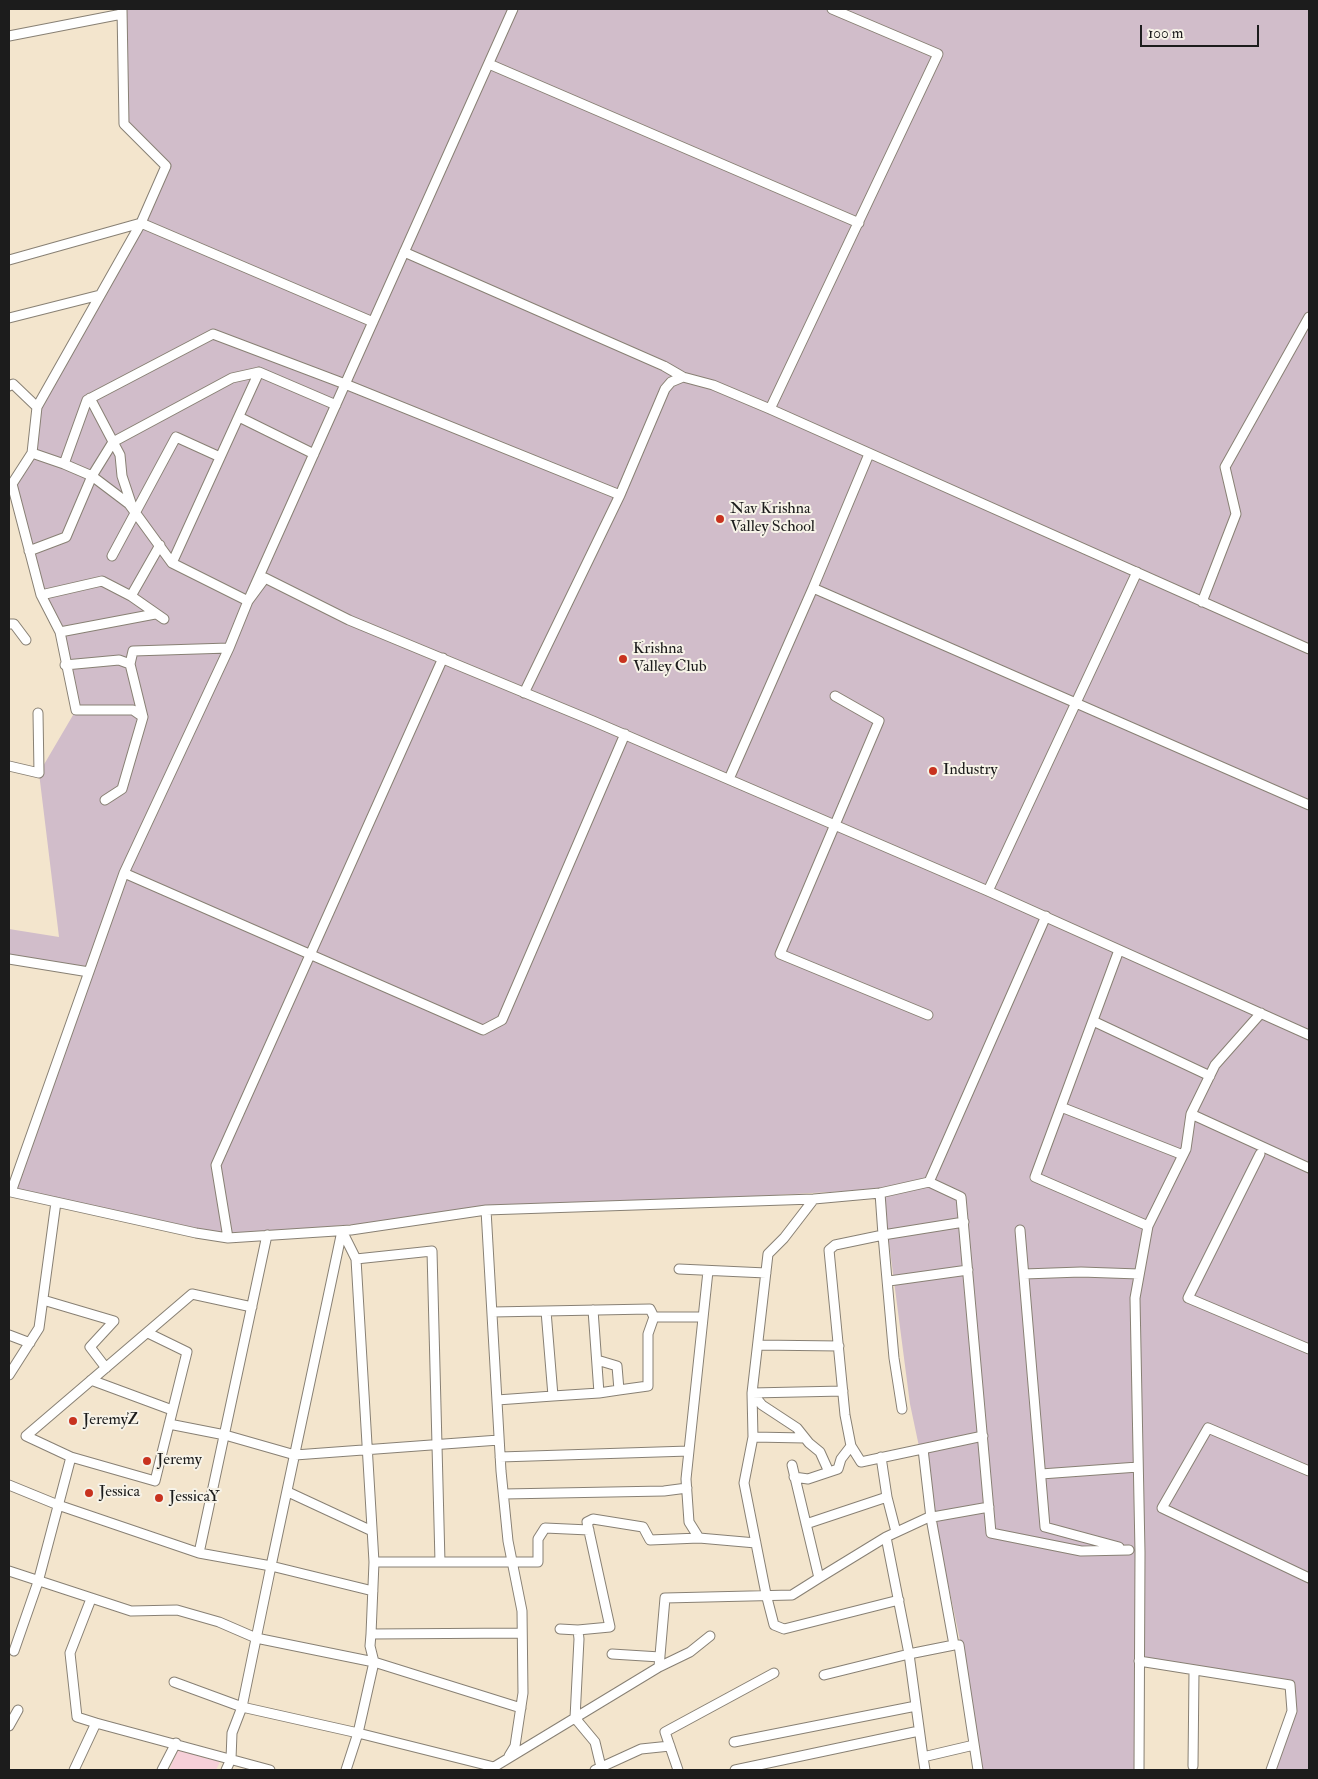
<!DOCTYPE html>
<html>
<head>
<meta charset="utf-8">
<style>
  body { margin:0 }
  #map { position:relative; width:1318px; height:1779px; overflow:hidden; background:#f3e5cd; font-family:"IM FELL Double Pica",serif }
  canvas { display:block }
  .frame { position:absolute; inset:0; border:10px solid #1c1c1c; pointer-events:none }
  .scale { position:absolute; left:1140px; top:25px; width:119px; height:22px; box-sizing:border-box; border:2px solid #1c1c1c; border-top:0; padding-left:6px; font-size:15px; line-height:18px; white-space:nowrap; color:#1c1c1c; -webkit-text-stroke:4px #f7f3e8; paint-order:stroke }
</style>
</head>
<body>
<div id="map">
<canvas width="1318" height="1779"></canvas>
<div class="frame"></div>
<div class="scale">100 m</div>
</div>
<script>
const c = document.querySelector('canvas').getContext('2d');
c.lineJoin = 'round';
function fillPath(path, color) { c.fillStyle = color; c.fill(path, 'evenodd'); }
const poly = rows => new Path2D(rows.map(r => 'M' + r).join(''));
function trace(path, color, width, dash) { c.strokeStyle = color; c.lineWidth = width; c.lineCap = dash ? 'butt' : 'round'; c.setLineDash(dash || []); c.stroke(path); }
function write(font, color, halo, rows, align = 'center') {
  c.font = font + ' "IM FELL Double Pica",serif'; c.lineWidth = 4; c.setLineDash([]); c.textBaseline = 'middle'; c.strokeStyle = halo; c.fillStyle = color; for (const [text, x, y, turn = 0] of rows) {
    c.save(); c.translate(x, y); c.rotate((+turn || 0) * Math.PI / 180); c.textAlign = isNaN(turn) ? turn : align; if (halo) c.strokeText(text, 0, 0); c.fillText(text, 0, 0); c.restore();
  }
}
const built = poly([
  [180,1746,221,1760,216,1770,169,1770]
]);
const industrial = poly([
  [122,9,1309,9,1309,1770,1271,1770,1291,1699,1290,1685,1143,1666,1141,1770,980,1770,961,1645,910,1404,882,1189,549,1208,215,1236,11,1192,89,972,9,959,9,929,59,937,39,773,76,710,65,665,29,551,12,484,32,453,37,407,141,223,166,166,124,124]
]);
const minor = poly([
  [513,9,248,601,229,648,124,873,11,1192,196,1233,228,1238,351,1230,486,1210,814,1199,880,1193,929,1182,1046,916],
  [9,36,122,14],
  [489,64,859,223],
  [404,252,664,366,683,377],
  [9,260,141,223,373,322],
  [9,318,100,295],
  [9,386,13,384,37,407,32,453],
  [90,398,120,455,122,476,133,509],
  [336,405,259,372,232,378,113,442,92,476,64,464,87,400,213,334,345,384,620,495,665,389,671,382,683,377,713,385,770,409,1309,649],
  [37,407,141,223,166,166,124,124,122,9],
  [770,409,938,54,832,9],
  [239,417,314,454],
  [9,483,12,484,32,453,64,464],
  [12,484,41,595,60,632,76,710,133,710,143,717,122,789,105,800],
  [29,551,66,537,92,476,129,504,172,563,248,601,265,578,349,620,593,721,988,891,1309,1035],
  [112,556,176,437,220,457],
  [172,563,259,372],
  [813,588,869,454],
  [41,595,102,581,131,596,160,545],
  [131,596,164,619],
  [1202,602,1236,514,1225,467,1309,317],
  [9,624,14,624,26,640],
  [60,632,155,614],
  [130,664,143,717],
  [65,665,119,660,130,664,133,651,229,648],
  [524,693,620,495],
  [835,696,879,721,780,954,928,1015],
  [9,766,39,773,38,713],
  [729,779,813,588,1309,805],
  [124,873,483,1030,502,1020,625,734],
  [988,891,1137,572],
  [1119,950,1035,1177,1148,1226,1186,1149,1191,1114],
  [9,959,89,972],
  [1261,1013,1215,1065,1191,1114,1309,1168],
  [1093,1021,1210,1076],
  [1061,1107,1183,1155],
  [1260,1154,1188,1298,1309,1349],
  [929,1182,961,1197,991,1533,1081,1551,1129,1550],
  [880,1193,883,1235,964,1222],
  [814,1199,784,1238,768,1254,752,1393,753,1437,744,1483,766,1594,774,1625,784,1629,899,1600],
  [486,1210,501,1471,508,1541,522,1611,523,1693,515,1746,509,1756],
  [1020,1230,1045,1527,1119,1547],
  [342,1231,271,1566,373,1591],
  [342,1231,356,1259,374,1562],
  [228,1238,216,1165,443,658],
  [356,1259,432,1251,440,1562],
  [679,1269,766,1273],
  [708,1271,686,1479,689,1522,699,1538,756,1543],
  [1024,1274,1081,1272,1139,1274],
  [889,1281,968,1270],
  [43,1300,114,1321,90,1347,106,1368],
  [492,1312,650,1309,654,1317,648,1334,648,1386,619,1390],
  [654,1317,703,1317],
  [9,1335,30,1343],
  [758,1345,839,1346],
  [597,1360,617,1366,619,1390,599,1393],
  [9,1375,39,1328,56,1202],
  [91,1380,172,1410],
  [553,1396,599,1393,593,1310],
  [497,1400,553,1396,546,1311],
  [902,1409,894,1358,883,1235,835,1245,829,1250,845,1415,851,1446,861,1462,983,1436],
  [169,1424,225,1435,295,1455,499,1440],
  [753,1437,805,1438],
  [923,1449,931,1518,954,1645,959,1645,978,1770],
  [71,1457,155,1481,187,1352,148,1333],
  [500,1457,689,1451],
  [881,1457,887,1497],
  [792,1465,819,1578,886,1537],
  [1309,1471,1208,1428,1162,1508,1309,1578],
  [829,1472,820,1452,809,1443,797,1428,762,1405,752,1393,843,1391],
  [1041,1474,1138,1467],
  [794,1477,808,1479,838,1469,841,1459,851,1446],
  [9,1485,58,1505,199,1553],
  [288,1492,372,1531],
  [504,1494,664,1491,687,1488],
  [806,1524,887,1497,896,1532],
  [9,1571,131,1611,177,1610,219,1622,256,1638,374,1662,358,1733,494,1767,659,1667,665,1598,792,1595,819,1578],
  [91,1599,70,1653,77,1717,96,1723],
  [560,1629,578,1630,579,1639,575,1718,595,1742,601,1767],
  [578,1630,610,1627,587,1522,593,1519,643,1527,650,1540,699,1538],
  [522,1633,371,1634,374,1562,538,1562,538,1539,545,1528,589,1530],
  [371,1634,370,1646,374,1662,521,1708],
  [954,1645,909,1654,886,1537,927,1518,989,1507],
  [14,1651,38,1582,71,1457,26,1436,192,1294,252,1307],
  [612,1654,660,1657],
  [1139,1661,1290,1685,1292,1711,1271,1770],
  [659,1667,690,1652,710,1636],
  [824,1675,909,1654,923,1757,974,1745],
  [174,1682,242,1707,358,1733,346,1770],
  [9,1726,18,1710],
  [734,1742,916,1706],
  [923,1757,925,1770],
  [1193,1766,1194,1672],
  [74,1770,96,1723,270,1770],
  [162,1770,176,1743],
  [226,1770,231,1759,232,1733,242,1707,271,1566,199,1553,267,1235],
  [595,1770,641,1749,670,1746],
  [678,1770,665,1732,774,1673],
  [735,1770,919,1731],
  [1139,1770,1140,1552,1135,1298,1148,1226]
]);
const markers = [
  [720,519,5,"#c8321e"],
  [623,659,5,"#c8321e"],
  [933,771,5,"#c8321e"],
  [73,1421,5,"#c8321e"],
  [147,1461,5,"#c8321e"],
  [89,1493,5,"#c8321e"],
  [159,1498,5,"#c8321e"]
];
const poiNames = [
  ["Nav Krishna",730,510],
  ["Valley School",730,528],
  ["Krishna",633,650],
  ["Valley Club",633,668],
  ["Industry",943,771],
  ["JeremyZ",83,1421],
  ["Jeremy",157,1461],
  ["Jessica",99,1493],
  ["JessicaY",169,1498]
];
fillPath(built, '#f6cfd8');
fillPath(industrial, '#d1bdca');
trace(minor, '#888074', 11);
trace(minor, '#fff', 9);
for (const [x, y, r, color] of markers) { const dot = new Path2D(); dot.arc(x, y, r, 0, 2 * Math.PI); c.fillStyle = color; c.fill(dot); trace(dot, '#f7f3e8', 2); }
write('16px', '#1c1c1c', '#f7f3e8', poiNames, 'left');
</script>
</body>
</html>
